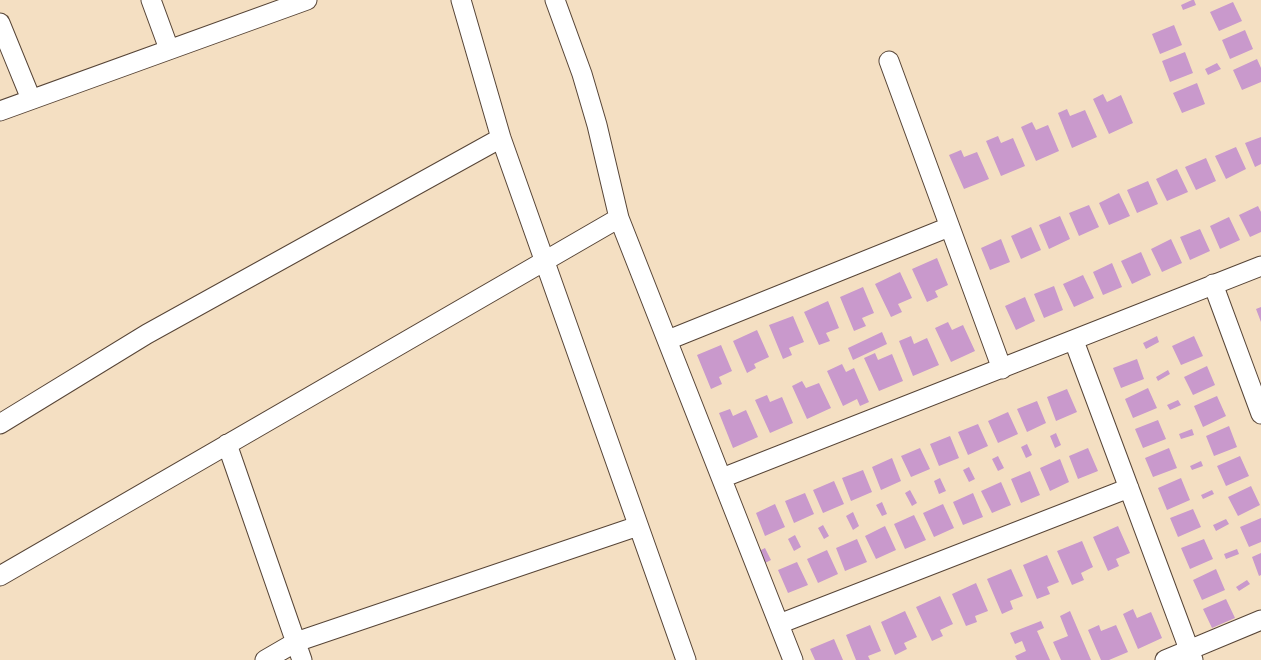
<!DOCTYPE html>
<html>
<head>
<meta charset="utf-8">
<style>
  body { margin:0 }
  canvas { display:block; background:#f4dfc2 }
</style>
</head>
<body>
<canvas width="1261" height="660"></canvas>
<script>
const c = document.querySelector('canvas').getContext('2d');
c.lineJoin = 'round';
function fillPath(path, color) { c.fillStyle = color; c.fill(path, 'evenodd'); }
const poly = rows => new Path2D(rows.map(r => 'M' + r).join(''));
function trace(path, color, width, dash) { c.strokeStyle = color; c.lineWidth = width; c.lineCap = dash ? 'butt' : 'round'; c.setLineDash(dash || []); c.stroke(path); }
const building = poly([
  [1192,0,1194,0,1196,5,1183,10,1181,5],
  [1233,2,1242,21,1219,31,1210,12],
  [1174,25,1182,45,1160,54,1152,34],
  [1245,30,1253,49,1230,59,1222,40],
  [1185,52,1193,73,1170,82,1162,61],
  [1257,59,1261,68,1261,82,1242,90,1233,70],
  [1217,63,1221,69,1208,75,1205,69],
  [1197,83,1205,104,1182,113,1173,93],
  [1103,94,1107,102,1121,95,1133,123,1109,134,1093,99],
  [1067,109,1070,116,1085,110,1097,137,1072,148,1058,113],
  [1032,122,1036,130,1048,125,1059,151,1036,161,1021,127],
  [998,136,1001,143,1013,138,1025,166,1001,176,986,141],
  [1261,137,1261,164,1255,167,1245,143],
  [1236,147,1246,169,1226,179,1215,156],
  [961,150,964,157,977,152,989,179,964,189,949,155],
  [1206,158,1216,181,1196,190,1185,167],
  [1177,169,1188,192,1167,201,1156,179],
  [1148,181,1158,204,1137,213,1127,190],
  [1119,193,1130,216,1109,225,1099,203],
  [1089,205,1099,227,1079,236,1069,213],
  [1258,206,1261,212,1261,232,1250,237,1239,215],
  [1060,216,1070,239,1049,249,1039,225],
  [1229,217,1240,240,1220,249,1210,226],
  [1031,227,1041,250,1021,259,1011,236],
  [1200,229,1210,251,1190,260,1180,237],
  [1001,239,1010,262,990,270,981,248],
  [1171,239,1182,263,1162,272,1151,249],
  [1141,252,1151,275,1132,284,1121,261],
  [937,258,948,285,935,291,938,297,927,302,912,269],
  [1112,263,1122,287,1103,295,1093,272],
  [900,272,912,298,898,304,902,312,891,317,875,284],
  [1083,275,1094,298,1074,307,1063,284],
  [1054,286,1063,310,1044,318,1034,294],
  [863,287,874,313,862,318,866,326,854,331,840,297],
  [1025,297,1035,321,1016,330,1005,306],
  [828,301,839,328,826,333,830,341,819,345,804,312],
  [1261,307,1261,322,1256,309],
  [793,316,804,342,789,348,792,355,783,359,769,325],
  [948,322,952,330,963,325,975,351,951,362,935,328],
  [757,330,769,357,754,364,756,368,747,373,733,341],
  [882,332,887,344,853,360,848,348],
  [911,336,914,344,927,338,939,365,913,376,899,341],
  [1157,336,1159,342,1146,349,1143,343],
  [1194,336,1203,356,1181,365,1172,346],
  [721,345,732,371,719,377,722,384,711,389,697,355],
  [875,353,878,360,892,354,903,381,879,391,864,358],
  [1137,359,1144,379,1121,388,1113,368],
  [842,364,846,372,854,368,869,402,860,406,857,399,843,406,827,371],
  [1207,366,1215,385,1193,395,1184,377],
  [1168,370,1170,374,1158,381,1156,377],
  [802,381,806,388,819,383,831,408,807,419,792,386],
  [1148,388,1157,408,1133,418,1125,399],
  [1067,389,1077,412,1056,421,1047,397],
  [767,395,770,402,782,397,793,423,770,433,755,400],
  [1217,396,1226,416,1203,427,1194,406],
  [1178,400,1181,405,1170,410,1167,405],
  [1037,401,1046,423,1027,432,1017,409],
  [730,409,733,416,746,410,758,437,733,448,719,413],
  [1008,412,1018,434,998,443,988,421],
  [1158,420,1166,439,1143,448,1135,429],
  [978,424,988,446,968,455,958,432],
  [1229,426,1237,447,1214,456,1206,436],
  [1192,429,1194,435,1181,439,1179,434],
  [1056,433,1061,445,1055,448,1050,436],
  [950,436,959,458,939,466,930,444],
  [1027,444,1032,455,1026,458,1021,447],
  [920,448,930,469,911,477,901,456],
  [1088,448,1098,471,1078,479,1069,456],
  [1169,448,1177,468,1153,477,1145,458],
  [998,456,1004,468,998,471,992,459],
  [1240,456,1249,476,1226,486,1217,466],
  [892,458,901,481,881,490,872,467],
  [1060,459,1069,482,1050,491,1040,468],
  [1201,461,1203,466,1192,470,1190,466],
  [969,467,975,479,969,482,963,470],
  [863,470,872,492,851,501,842,478],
  [1030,471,1040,495,1021,503,1011,479],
  [940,478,946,491,939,494,934,481],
  [1181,478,1190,500,1167,510,1158,488],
  [834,481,844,504,823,513,813,490],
  [1001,482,1011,505,992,513,981,491],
  [1251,486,1260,505,1238,516,1228,497],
  [910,490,917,503,912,506,905,493],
  [1212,490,1214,494,1203,499,1201,495],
  [805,493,814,514,794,523,785,501],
  [973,493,983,517,963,525,953,502],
  [882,502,887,514,882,516,876,505],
  [775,504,785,527,765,536,756,513],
  [943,504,954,528,934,537,923,513],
  [1193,509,1201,527,1178,537,1170,518],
  [853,512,859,526,853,530,846,516],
  [914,515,926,540,905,549,894,524],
  [1261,518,1261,542,1249,547,1240,527],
  [1226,519,1229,524,1216,531,1213,525],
  [823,525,829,536,824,539,818,528],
  [885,526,896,550,876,559,865,536],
  [1118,526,1130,553,1116,559,1119,566,1108,571,1093,537],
  [795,535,801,547,794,551,788,539],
  [857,539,867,562,845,571,836,548],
  [1204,539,1213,559,1190,569,1181,548],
  [1082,541,1093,567,1081,573,1084,580,1072,585,1057,551],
  [765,548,771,560,765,563,759,551],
  [1237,549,1239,554,1226,559,1224,554],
  [827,550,838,574,818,583,807,559],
  [1261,553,1261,575,1259,576,1252,557],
  [1047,555,1059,582,1047,587,1050,594,1037,599,1023,565],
  [797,562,808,585,788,593,778,570],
  [1011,569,1023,596,1010,601,1013,609,1002,614,987,579],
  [1216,569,1225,590,1202,600,1193,580],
  [1247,580,1250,584,1239,591,1236,587],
  [976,583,988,611,975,616,977,622,966,626,952,594],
  [940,596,953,624,940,630,943,636,932,641,916,607],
  [1226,599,1235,618,1212,628,1203,609],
  [1133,609,1137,618,1151,612,1162,638,1138,649,1123,614],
  [905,611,917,637,904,643,907,649,895,655,881,622],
  [1070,611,1091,660,1061,660,1053,642,1068,636,1060,616],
  [1041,621,1044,628,1037,631,1050,660,1017,660,1015,656,1026,651,1022,641,1015,644,1010,633],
  [870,625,881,651,868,656,870,660,856,660,846,635],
  [1099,625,1101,631,1116,625,1128,652,1109,660,1101,660,1088,630],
  [834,639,843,660,815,660,810,649]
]);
const street = poly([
  [151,0,169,49],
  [461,0,501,138,686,660],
  [555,0,582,74,597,125,619,218,793,660],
  [0,23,31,99],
  [889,61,1002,369],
  [0,111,307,0],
  [1213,284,1261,414],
  [668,340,949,227],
  [1074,341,1193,660],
  [0,424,147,334,501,138],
  [227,444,302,660],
  [722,478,1261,266],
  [0,576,619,218],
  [779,624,1129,488],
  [265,660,296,642,638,526],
  [1165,660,1261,620]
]);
fillPath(building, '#c999cc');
trace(street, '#574537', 21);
trace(street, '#fff', 19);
</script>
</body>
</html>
